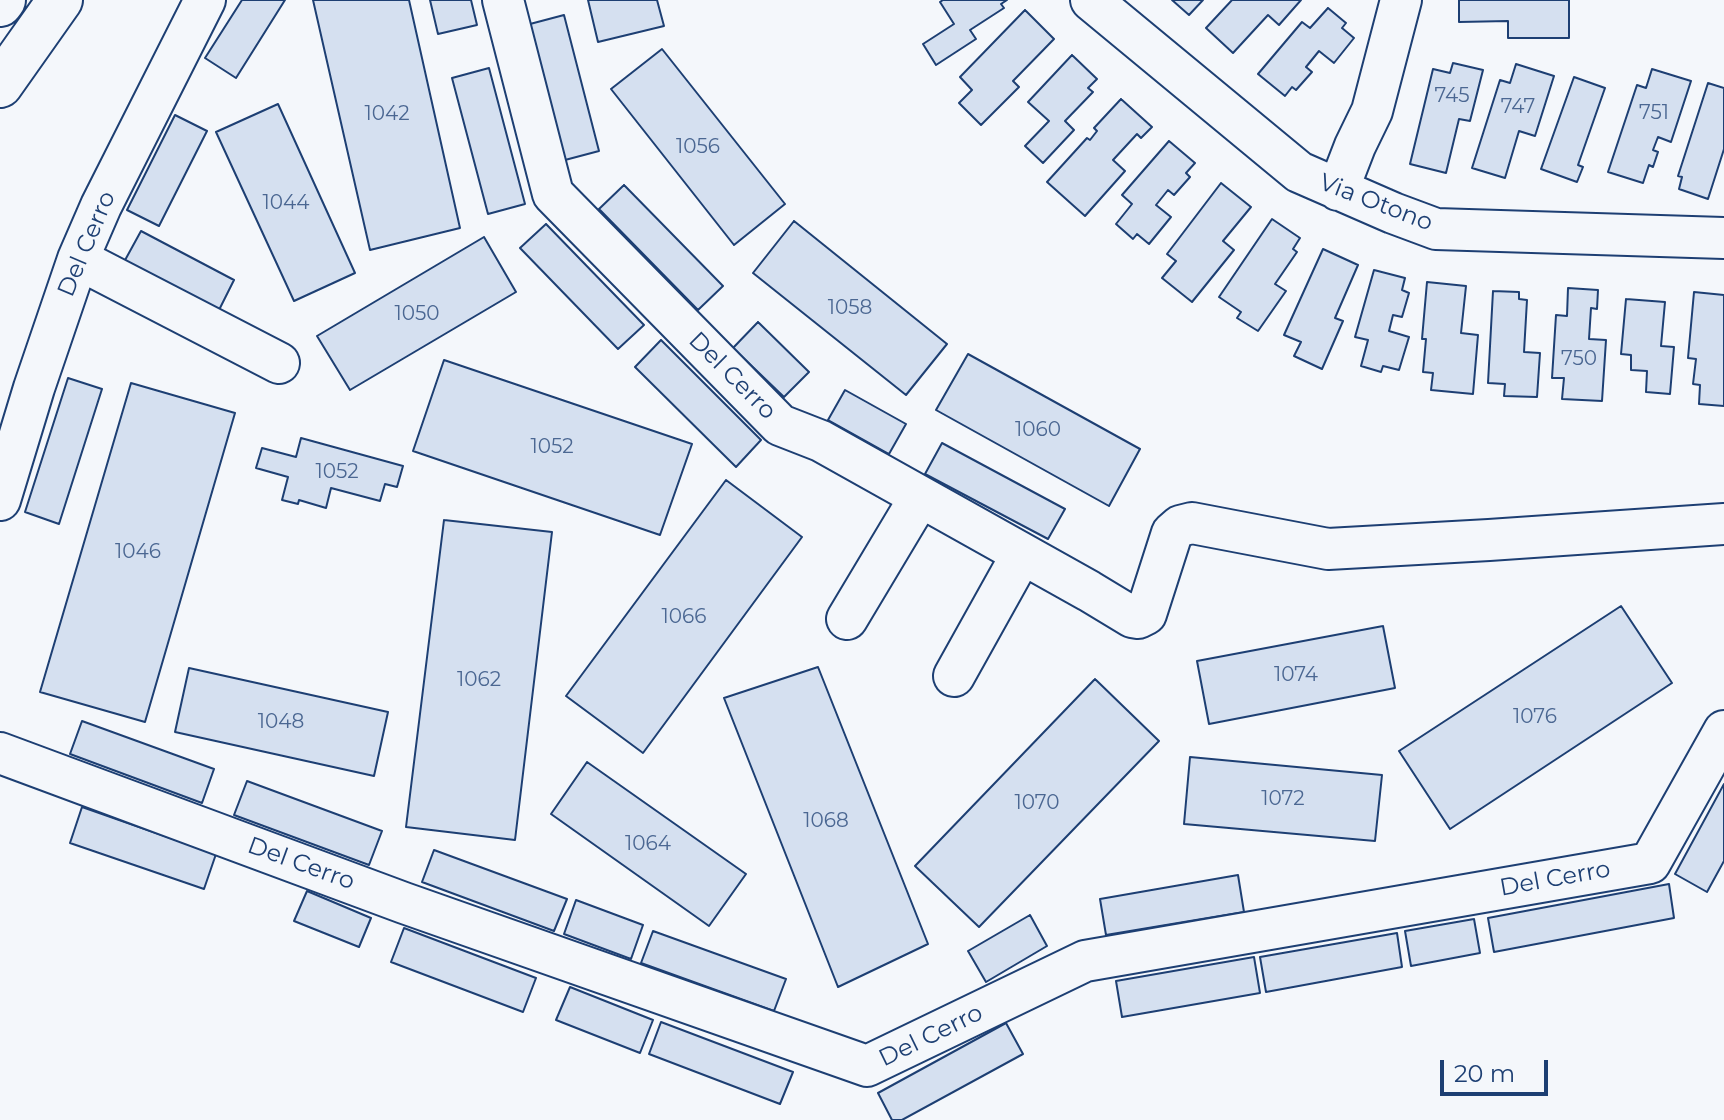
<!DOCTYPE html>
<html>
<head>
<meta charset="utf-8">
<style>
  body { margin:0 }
  #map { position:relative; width:1724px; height:1120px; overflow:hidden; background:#f4f7fb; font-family:Montserrat,sans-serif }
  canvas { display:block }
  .scale { position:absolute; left:1440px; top:1060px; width:108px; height:36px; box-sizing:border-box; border:4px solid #1d3f73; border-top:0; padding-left:10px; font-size:24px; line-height:28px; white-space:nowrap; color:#1d3f73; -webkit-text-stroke:6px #f4f7fb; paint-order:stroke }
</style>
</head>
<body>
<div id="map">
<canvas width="1724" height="1120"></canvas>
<div class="scale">20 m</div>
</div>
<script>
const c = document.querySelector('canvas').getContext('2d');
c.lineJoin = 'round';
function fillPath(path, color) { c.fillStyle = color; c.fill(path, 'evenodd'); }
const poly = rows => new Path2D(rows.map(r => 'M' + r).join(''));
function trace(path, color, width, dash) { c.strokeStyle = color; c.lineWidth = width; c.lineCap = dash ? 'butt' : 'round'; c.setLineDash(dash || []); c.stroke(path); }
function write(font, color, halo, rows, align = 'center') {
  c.font = font + ' Montserrat,sans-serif'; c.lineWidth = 6; c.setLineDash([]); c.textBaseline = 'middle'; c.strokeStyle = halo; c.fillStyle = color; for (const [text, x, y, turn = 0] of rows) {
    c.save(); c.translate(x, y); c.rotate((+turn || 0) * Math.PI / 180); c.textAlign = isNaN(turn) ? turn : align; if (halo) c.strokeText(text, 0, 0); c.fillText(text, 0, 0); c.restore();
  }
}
const building = poly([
  [242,0,285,0,236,78,205,58,242,0],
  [313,0,409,0,460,228,370,250,313,0],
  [430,0,471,0,477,25,438,34,430,0],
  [588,0,657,0,664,26,598,42,588,0],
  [943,0,1007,0,1001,4,1004,8,970,30,976,39,936,65,923,44,954,24,940,2,943,0],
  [1172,0,1203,0,1189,15,1172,0],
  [1232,0,1301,0,1279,25,1268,15,1233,53,1206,28,1232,0],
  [1459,0,1569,0,1569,38,1508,38,1508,21,1459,22,1459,0],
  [1328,8,1346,23,1342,28,1354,38,1334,63,1319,51,1306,67,1312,72,1296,90,1292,87,1285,96,1258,74,1302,22,1310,28,1328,8],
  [1025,10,1054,39,1013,81,1019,87,981,125,959,103,972,90,960,77,1025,10],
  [564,15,599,151,565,160,530,24,564,15],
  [662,49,785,204,734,245,611,89,662,49],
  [1072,55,1097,79,1088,88,1093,92,1065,121,1074,130,1043,163,1025,146,1049,121,1028,102,1072,55],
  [1453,63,1483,70,1470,121,1459,119,1446,173,1410,164,1433,69,1450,73,1453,63],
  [1516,64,1554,76,1535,136,1519,131,1505,178,1472,168,1500,80,1510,83,1516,64],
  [489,68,525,204,488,214,452,78,489,68],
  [1652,69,1691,81,1671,142,1658,137,1653,150,1658,152,1653,167,1649,165,1643,183,1608,172,1637,85,1646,88,1652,69],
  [1574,77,1605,88,1578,165,1583,167,1577,182,1541,169,1574,77],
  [1708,83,1724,88,1724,149,1708,199,1679,189,1682,177,1678,176,1708,83],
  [1121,99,1152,127,1141,138,1137,134,1113,160,1125,171,1085,216,1047,182,1087,138,1090,140,1097,131,1094,128,1121,99],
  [278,104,355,273,294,301,216,132,278,104],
  [175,115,207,131,159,226,127,210,175,115],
  [1169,141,1195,163,1186,173,1190,177,1174,195,1168,190,1156,205,1171,217,1149,244,1137,234,1133,239,1116,224,1132,204,1122,195,1169,141],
  [1221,183,1251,207,1223,241,1234,250,1192,302,1162,278,1176,261,1167,254,1221,183],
  [624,185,723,286,698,310,599,209,624,185],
  [1272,219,1300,238,1293,249,1297,252,1275,284,1286,291,1258,331,1237,318,1241,312,1219,297,1272,219],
  [794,221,947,344,906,395,753,273,794,221],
  [546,224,644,325,618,349,520,248,546,224],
  [141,231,234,280,218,312,124,262,141,231],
  [484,237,516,292,350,390,317,336,484,237],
  [1323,249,1358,265,1335,318,1343,321,1322,369,1294,356,1301,342,1284,335,1323,249],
  [1374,270,1405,278,1402,290,1409,293,1402,317,1393,315,1389,331,1409,337,1399,370,1383,366,1381,372,1361,366,1368,340,1355,337,1374,270],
  [1427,282,1466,286,1461,333,1478,335,1473,394,1431,390,1433,373,1423,372,1426,339,1422,339,1427,282],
  [1568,288,1598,290,1597,309,1591,308,1589,339,1606,340,1602,401,1562,399,1564,378,1552,378,1556,315,1567,316,1568,288],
  [1493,291,1519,292,1519,299,1527,300,1524,352,1540,353,1537,397,1504,396,1505,384,1488,383,1493,291],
  [1694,292,1724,295,1724,406,1699,404,1700,385,1693,384,1696,359,1688,358,1694,292],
  [1626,299,1665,302,1661,346,1674,347,1670,394,1646,392,1647,371,1631,370,1631,355,1621,354,1626,299],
  [758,322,809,372,784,397,733,348,758,322],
  [661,340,761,440,736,467,635,367,661,340],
  [968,354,1140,449,1109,506,936,410,968,354],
  [444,360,692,444,660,535,413,451,444,360],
  [68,378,102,389,59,524,25,512,68,378],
  [131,383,235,413,145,722,40,692,131,383],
  [845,390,906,424,889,454,828,420,845,390],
  [301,438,403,466,397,487,385,484,380,501,331,488,326,508,299,500,298,504,282,500,288,477,256,468,262,448,296,457,301,438],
  [942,443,1065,509,1048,539,925,474,942,443],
  [726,480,802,537,643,753,566,696,726,480],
  [444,520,552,532,515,840,406,827,444,520],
  [1621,606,1672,683,1450,829,1399,751,1621,606],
  [1383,626,1395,688,1209,724,1197,661,1383,626],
  [818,667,928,944,838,987,724,698,818,667],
  [189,668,388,712,374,776,175,732,189,668],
  [1095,679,1159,741,979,927,915,866,1095,679],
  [82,721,214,769,202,803,70,754,82,721],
  [1190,757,1382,775,1375,841,1184,824,1190,757],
  [587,762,746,874,709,926,551,814,587,762],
  [247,781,382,831,369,865,234,815,247,781],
  [1724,784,1724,861,1707,892,1675,874,1724,784],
  [82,807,216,854,204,889,70,843,82,807],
  [434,850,567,899,554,931,422,882,434,850],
  [1238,875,1244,912,1106,935,1100,899,1238,875],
  [1669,884,1674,918,1494,952,1488,918,1669,884],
  [307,891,371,918,359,947,294,921,307,891],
  [576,900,643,925,631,959,564,934,576,900],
  [1030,915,1047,946,986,982,968,951,1030,915],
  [1474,919,1480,953,1411,966,1405,931,1474,919],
  [404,928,536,978,523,1012,391,962,404,928],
  [653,931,786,979,774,1011,641,963,653,931],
  [1397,933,1402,967,1266,992,1260,957,1397,933],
  [1254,957,1260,993,1122,1017,1116,981,1254,957],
  [570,987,653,1020,640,1053,556,1020,570,987],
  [661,1022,793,1072,780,1104,649,1054,661,1022],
  [1006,1023,1023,1054,902,1120,892,1120,878,1093,1006,1023]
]);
const minor = poly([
  [503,0,553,194,780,425,821,441,1089,591,1132,617,1138,618,1146,614,1172,533,1180,526,1192,523,1328,549,1489,540,1724,524],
  [1091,0,1299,172,1393,213,1436,229,1724,238],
  [1338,190,1355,146,1372,111,1401,0],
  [78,259,279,363],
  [0,500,34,388,78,259,101,206,205,0],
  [847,619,920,497],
  [954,676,1022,554],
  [0,753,404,903,867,1066,1085,961,1650,863,1724,731]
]);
const major = poly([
  [0,4,3,0],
  [0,85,60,0]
]);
const numberNames = [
  ["745",1452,96],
  ["747",1518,107],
  ["751",1654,113],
  ["1042",387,114],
  ["1056",698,147],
  ["1044",286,203],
  ["1058",850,308],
  ["1050",417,314],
  ["750",1579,359],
  ["1060",1038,430],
  ["1052",552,447],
  ["1052",337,472],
  ["1046",138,552],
  ["1066",684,617],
  ["1074",1296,675],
  ["1062",479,680],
  ["1076",1535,717],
  ["1048",281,722],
  ["1072",1283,799],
  ["1070",1037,803],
  ["1068",826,821],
  ["1064",648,844]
];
const streetNames = [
  ["Via Otono",1376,203,21],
  ["Del Cerro",87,244,-67],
  ["Del Cerro",732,376,45],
  ["Del Cerro",301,864,20],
  ["Del Cerro",1555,879,-10],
  ["Del Cerro",931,1036,-26]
];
fillPath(building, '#d5e0f0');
trace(building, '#1d3f73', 2);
trace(minor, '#1d3f73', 44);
trace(major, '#1d3f73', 48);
trace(minor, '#f4f7fb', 40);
trace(major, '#f4f7fb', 44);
write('20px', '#4b6792', null, numberNames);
write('24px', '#1d3f73', '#f4f7fb', streetNames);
</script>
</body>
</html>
